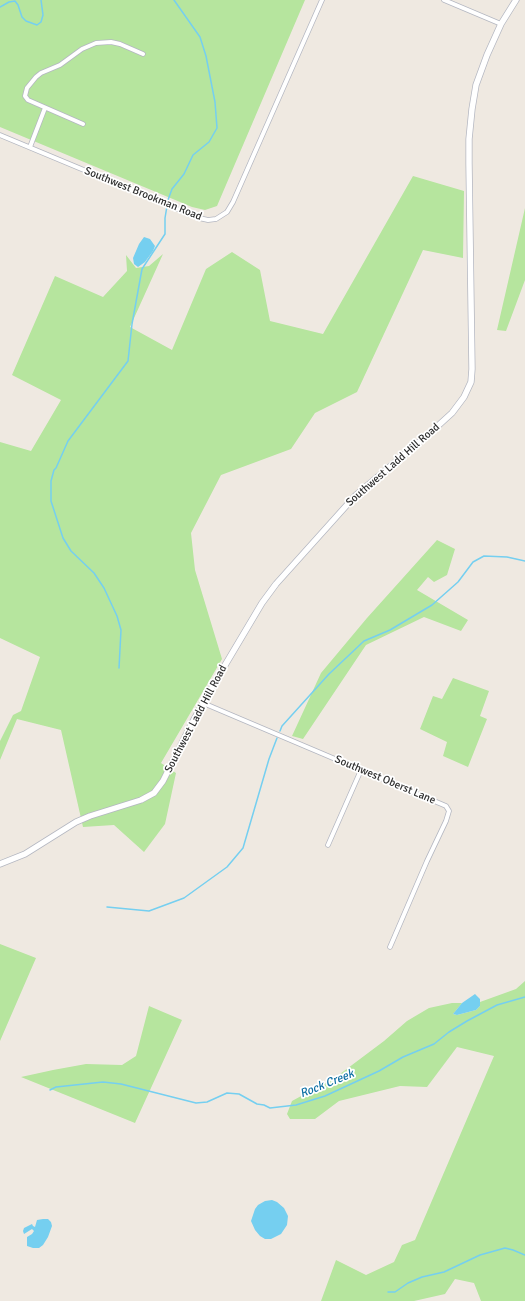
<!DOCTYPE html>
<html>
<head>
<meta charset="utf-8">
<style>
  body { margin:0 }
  canvas { display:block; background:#efe9e1 }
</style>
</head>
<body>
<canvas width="525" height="1301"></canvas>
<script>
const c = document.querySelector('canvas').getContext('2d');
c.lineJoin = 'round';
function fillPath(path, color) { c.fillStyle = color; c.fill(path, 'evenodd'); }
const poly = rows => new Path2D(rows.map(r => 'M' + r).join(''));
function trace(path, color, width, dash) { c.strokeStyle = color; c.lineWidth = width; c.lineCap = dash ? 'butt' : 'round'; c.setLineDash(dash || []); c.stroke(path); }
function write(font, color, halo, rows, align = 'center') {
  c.font = font + ' Signika,sans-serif'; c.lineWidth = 3.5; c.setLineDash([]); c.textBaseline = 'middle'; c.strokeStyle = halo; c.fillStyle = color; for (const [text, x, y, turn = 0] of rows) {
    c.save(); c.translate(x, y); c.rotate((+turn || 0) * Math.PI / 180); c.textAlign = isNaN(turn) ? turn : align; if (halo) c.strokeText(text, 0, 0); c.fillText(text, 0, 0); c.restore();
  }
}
const green = poly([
  [0,0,305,0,217,206,205,210,192,207,0,127],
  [413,176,464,191,463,258,423,250,357,392,315,413,291,449,221,475,191,533,195,570,222,659,161,763,176,773,165,824,144,852,114,825,83,827,61,730,17,719,0,760,0,741,13,715,21,711,40,657,0,638,0,442,31,451,61,400,12,375,55,276,103,297,127,271,126,255,136,268,149,266,163,254,130,327,172,350,206,269,232,252,260,270,270,321,323,334],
  [525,208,525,280,506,331,497,330],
  [437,540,455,549,447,575,434,582,428,577,417,590,468,620,461,631,424,617,366,645,303,739,292,736,321,673,367,618],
  [453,678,489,691,480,716,487,719,468,767,443,756,447,742,420,729,433,696,442,699],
  [0,944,36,958,0,1041],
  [525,981,525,1301,481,1301,474,1283,455,1279,445,1294,414,1301,321,1301,336,1260,366,1275,394,1262,402,1245,415,1240,494,1056,457,1047,427,1087,400,1086,339,1101,315,1119,290,1119,287,1114,292,1101,336,1077,384,1041,407,1021,429,1008,452,1003,462,1003,453,1014,457,1015,476,1010,480,1006,480,1002,516,989],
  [149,1006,182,1020,135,1123,21,1077,53,1070,86,1064,122,1065,136,1056]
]);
const water = poly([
  [144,237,150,239,155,246,153,251,145,262,138,267,134,264,133,258,139,244],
  [475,994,480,999,480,1006,476,1010,457,1015,453,1014,462,1003],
  [272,1200,277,1202,284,1208,288,1216,287,1225,281,1234,271,1239,265,1239,260,1236,255,1230,251,1221,255,1209,258,1205,265,1201],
  [43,1219,48,1219,51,1222,52,1226,48,1237,43,1245,39,1248,33,1248,27,1246,27,1237,32,1234,34,1231,32,1229,24,1234,23,1231,24,1228,32,1224,33,1226,35,1227,37,1220]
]);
const stream = poly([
  [0,7,9,2,15,1,18,5,22,17,26,21,37,25,41,22,43,15,41,0],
  [119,668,121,630,117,616,104,588,94,573,71,551,63,538,51,501,51,481,54,470,56,468,68,441,128,361,132,324,142,269,165,234,165,218,168,200,172,189,184,174,193,155,209,142,217,128,215,102,206,56,200,37,174,0],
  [280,731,282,726,329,674,364,641,390,630,432,605,458,582,473,562,484,556,507,557,525,561],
  [107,907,149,911,184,898,227,867,243,848,269,759,277,738],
  [50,1090,56,1087,103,1082,121,1084,196,1103,207,1102,227,1093,239,1094,257,1104,264,1105,270,1108,296,1105,325,1096,379,1071,403,1057,434,1044,449,1032,467,1021,497,1005,525,997],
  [388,1292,395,1292,408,1283,422,1277,444,1272,480,1255,505,1248,513,1250,525,1255]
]);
const street = poly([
  [444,0,501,24],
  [83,124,28,100,25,96,27,88,36,77,41,73,60,65,82,49,96,43,111,42,120,44,143,54],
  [0,135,199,218,208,220,216,219,227,212,233,202,322,0],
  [30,147,45,108],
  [203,703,446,806,449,811,446,821,427,861,390,947],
  [328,845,361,770]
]);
const secondary = poly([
  [0,864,25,854,76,822,90,816,141,800,154,793,163,781,192,723,215,682,262,603,276,584,355,496,430,433,452,413,464,397,471,382,472,369,469,164,469,139,472,109,476,85,487,55,501,24,516,0]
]);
const streetNames = [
  ["Southwest Brookman Road",143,194,22],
  ["Southwest Ladd Hill Road",393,465,-41],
  ["Southwest Ladd Hill Road",196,719,-62],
  ["Southwest Oberst Lane",385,780,23]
];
const waterNames = [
  ["Rock Creek",327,1084,-22]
];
fillPath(green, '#b6e59e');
fillPath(water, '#75cff0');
trace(stream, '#75cff0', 1.5);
trace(street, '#b4b7c1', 5.5);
trace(secondary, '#b4b7c1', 7);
trace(street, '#fff', 4);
trace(secondary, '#fff', 5.5);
write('11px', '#2e2e2e', '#fff', streetNames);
write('italic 12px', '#0d6fa3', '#fff', waterNames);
</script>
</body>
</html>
